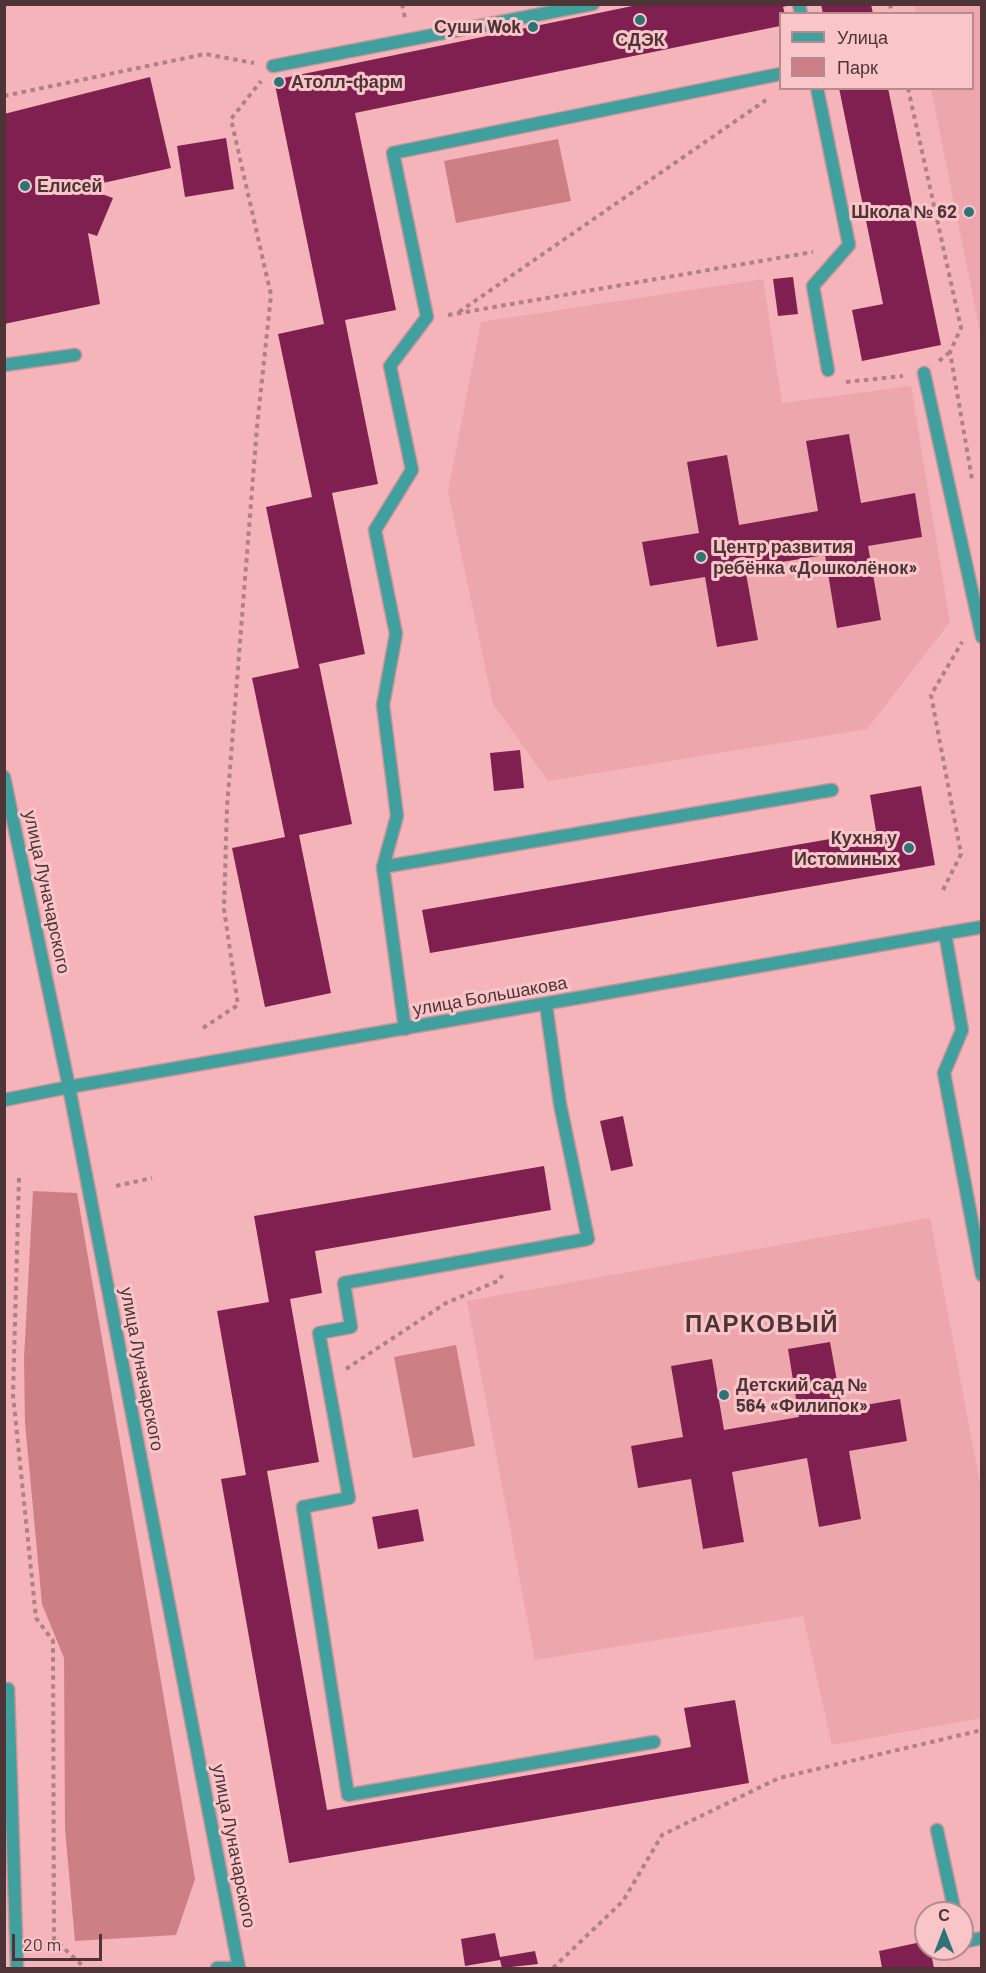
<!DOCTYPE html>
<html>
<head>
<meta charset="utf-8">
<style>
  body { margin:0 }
  #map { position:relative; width:986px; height:1973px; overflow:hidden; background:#f4b4b9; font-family:Barlow,sans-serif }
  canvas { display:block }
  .frame { position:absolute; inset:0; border:6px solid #4e3436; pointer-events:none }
  .legend { position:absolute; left:779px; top:12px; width:195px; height:78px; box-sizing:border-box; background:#f9c5c9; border:2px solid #b58b8e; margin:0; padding:8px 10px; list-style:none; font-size:18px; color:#4e3436 }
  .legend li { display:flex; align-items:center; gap:12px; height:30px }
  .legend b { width:30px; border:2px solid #b58b8e }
  .north { position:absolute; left:914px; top:1901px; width:60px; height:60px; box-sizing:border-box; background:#f9c5c9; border:2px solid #b58b8e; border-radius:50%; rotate:0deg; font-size:16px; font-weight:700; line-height:24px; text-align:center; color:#4e3436 }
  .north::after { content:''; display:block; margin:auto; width:21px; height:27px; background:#2b7574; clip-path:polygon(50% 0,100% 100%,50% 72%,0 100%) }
  .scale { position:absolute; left:12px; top:1934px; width:90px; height:27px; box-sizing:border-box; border:3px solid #4e3436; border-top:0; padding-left:8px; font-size:18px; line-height:21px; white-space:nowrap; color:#4e3436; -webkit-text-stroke:4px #f9c5c9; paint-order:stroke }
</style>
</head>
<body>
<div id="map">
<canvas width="986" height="1973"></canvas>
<div class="frame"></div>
<ul class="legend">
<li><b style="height:8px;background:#40a09e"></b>Улица</li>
<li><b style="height:16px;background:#cd7f86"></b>Парк</li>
</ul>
<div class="north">С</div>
<div class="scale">20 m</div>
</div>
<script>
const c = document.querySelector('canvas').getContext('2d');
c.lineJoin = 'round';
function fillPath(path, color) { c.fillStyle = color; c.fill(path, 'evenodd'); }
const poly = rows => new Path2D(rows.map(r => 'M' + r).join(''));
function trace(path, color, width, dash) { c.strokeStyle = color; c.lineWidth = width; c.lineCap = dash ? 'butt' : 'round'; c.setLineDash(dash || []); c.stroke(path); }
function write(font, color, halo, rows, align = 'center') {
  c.font = font + ' Barlow,sans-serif'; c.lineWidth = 6; c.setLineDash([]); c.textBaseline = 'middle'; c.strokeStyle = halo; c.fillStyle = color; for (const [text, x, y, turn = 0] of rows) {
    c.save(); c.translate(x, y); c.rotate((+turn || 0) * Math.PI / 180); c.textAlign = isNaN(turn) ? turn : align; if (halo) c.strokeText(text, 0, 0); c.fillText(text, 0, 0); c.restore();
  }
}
const built = poly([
  [914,5,981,5,981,336,931,89,972,88,972,14,916,13],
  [763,279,782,403,911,386,950,622,867,729,548,781,493,704,448,491,481,322],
  [930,1218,981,1489,981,1718,832,1745,803,1616,535,1660,467,1301]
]);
const green = poly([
  [558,139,571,201,456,223,444,161],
  [33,1191,77,1193,195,1879,176,1935,75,1941,65,1829,64,1658,42,1604,25,1423,24,1358],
  [456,1345,475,1446,413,1458,394,1357]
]);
const building = poly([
  [642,4,790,5,783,7,785,14,780,14,780,26,355,113,396,310,345,320,378,484,332,493,365,654,319,664,352,824,299,835,331,993,265,1007,232,848,285,837,252,678,299,668,266,507,312,497,278,334,324,324,274,80],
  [821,4,871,4,873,14,823,14],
  [150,77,171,168,103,183,99,193,113,198,97,236,88,233,100,304,4,324,4,114],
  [839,88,888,88,941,345,862,361,852,310,883,304],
  [226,138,234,189,185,197,177,146],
  [793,277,798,314,778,316,773,279],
  [849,434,861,503,915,493,922,537,868,546,881,620,837,628,825,555,745,568,758,640,717,647,705,577,650,586,642,542,699,533,687,462,727,455,739,525,818,511,806,441],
  [520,750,524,788,494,791,490,753],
  [921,786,935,865,430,953,422,910,876,831,870,795],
  [623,1116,633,1166,611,1171,600,1121],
  [544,1166,551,1210,315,1251,322,1293,290,1299,319,1462,267,1471,327,1810,691,1747,684,1708,735,1700,749,1783,289,1863,221,1479,246,1475,217,1311,269,1302,254,1216],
  [830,1342,842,1409,900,1399,907,1441,849,1451,861,1519,819,1527,807,1458,732,1472,744,1542,703,1549,691,1479,638,1488,631,1446,683,1437,671,1366,712,1359,724,1430,799,1417,788,1349],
  [418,1509,424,1541,378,1549,372,1517],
  [495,1933,500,1957,535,1951,538,1964,502,1968,500,1960,465,1966,461,1939],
  [926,1941,926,1949,930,1949,934,1968,882,1968,879,1951]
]);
const path = poly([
  [402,4,405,18],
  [890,4,892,14],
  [908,88,961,328,950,352,972,479],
  [4,96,205,54,254,63],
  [459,312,766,100],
  [448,315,813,252],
  [939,361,950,352],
  [846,382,903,376],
  [943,890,961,854,931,695,962,642],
  [203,1028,238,1005,224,909,227,807,257,427,271,295,231,119,261,81],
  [19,1178,13,1395,36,1618,53,1641,54,1939,85,1968],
  [116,1186,152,1178],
  [346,1369,446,1303,500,1280,502,1275],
  [553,1968,623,1901,662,1835,779,1778,982,1730]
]);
const service = poly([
  [799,4,801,14],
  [273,66,593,4],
  [817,88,849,245,813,286,828,370],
  [4,365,75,355],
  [924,373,982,637],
  [383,867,832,790],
  [945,933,962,1030,944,1073,982,1275],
  [546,1005,560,1104,588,1239,344,1283,351,1327,319,1333,349,1498,303,1507,348,1795,654,1742],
  [405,1029,383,867,397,816,383,705,396,634,375,530,412,470,390,366,427,317,393,153,780,74],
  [8,1689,17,1968],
  [937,1830,955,1913],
  [962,1942,982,1938],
  [217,1968,239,1968]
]);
const minor = poly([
  [4,1100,69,1087,239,1968]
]);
const tertiary = poly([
  [4,777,69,1087,982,927]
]);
const markers = [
  [640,20,6,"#2b7574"],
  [533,27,6,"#2b7574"],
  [279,82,6,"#2b7574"],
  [25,186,6,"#2b7574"],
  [969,212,6,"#2b7574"],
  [701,557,6,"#2b7574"],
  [909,848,6,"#2b7574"],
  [724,1395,6,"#2b7574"]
];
const poiNames = [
  ["Суши Wok",521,27,"right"],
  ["СДЭК",640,40,"center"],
  ["Атолл-фарм",291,82],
  ["Елисей",37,186],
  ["Школа № 62",957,212,"right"],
  ["Центр развития",713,547],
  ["ребёнка «Дошколёнок»",713,568],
  ["Кухня у",897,838,"right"],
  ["Истоминых",897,859,"right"],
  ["Детский сад №",736,1385],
  ["564 «Филипок»",736,1406]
];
const streetNames = [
  ["улица Луначарского",47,892,78],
  ["улица Большакова",490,996,-10],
  ["улица Луначарского",142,1369,79],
  ["улица Луначарского",234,1846,79]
];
const districtNames = [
  ["ПАРКОВЫЙ",762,1324]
];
fillPath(built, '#eda6ac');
fillPath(green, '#cd7f86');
fillPath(building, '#802051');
trace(service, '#cc959a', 15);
trace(minor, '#cc959a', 15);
trace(tertiary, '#cc959a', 15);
trace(path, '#b18084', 4, [4.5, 4.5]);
trace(service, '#40a09e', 12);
trace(minor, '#40a09e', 12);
trace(tertiary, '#40a09e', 12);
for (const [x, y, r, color] of markers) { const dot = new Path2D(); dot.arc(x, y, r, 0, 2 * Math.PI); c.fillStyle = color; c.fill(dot); trace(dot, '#f9c5c9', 2); }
write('bold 18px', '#4e3436', '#f9c5c9', poiNames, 'left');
write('18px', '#4e3436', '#f9c5c9', streetNames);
c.letterSpacing = '1.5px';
write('bold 24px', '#4e3436', '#f9c5c9', districtNames);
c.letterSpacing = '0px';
</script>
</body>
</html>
